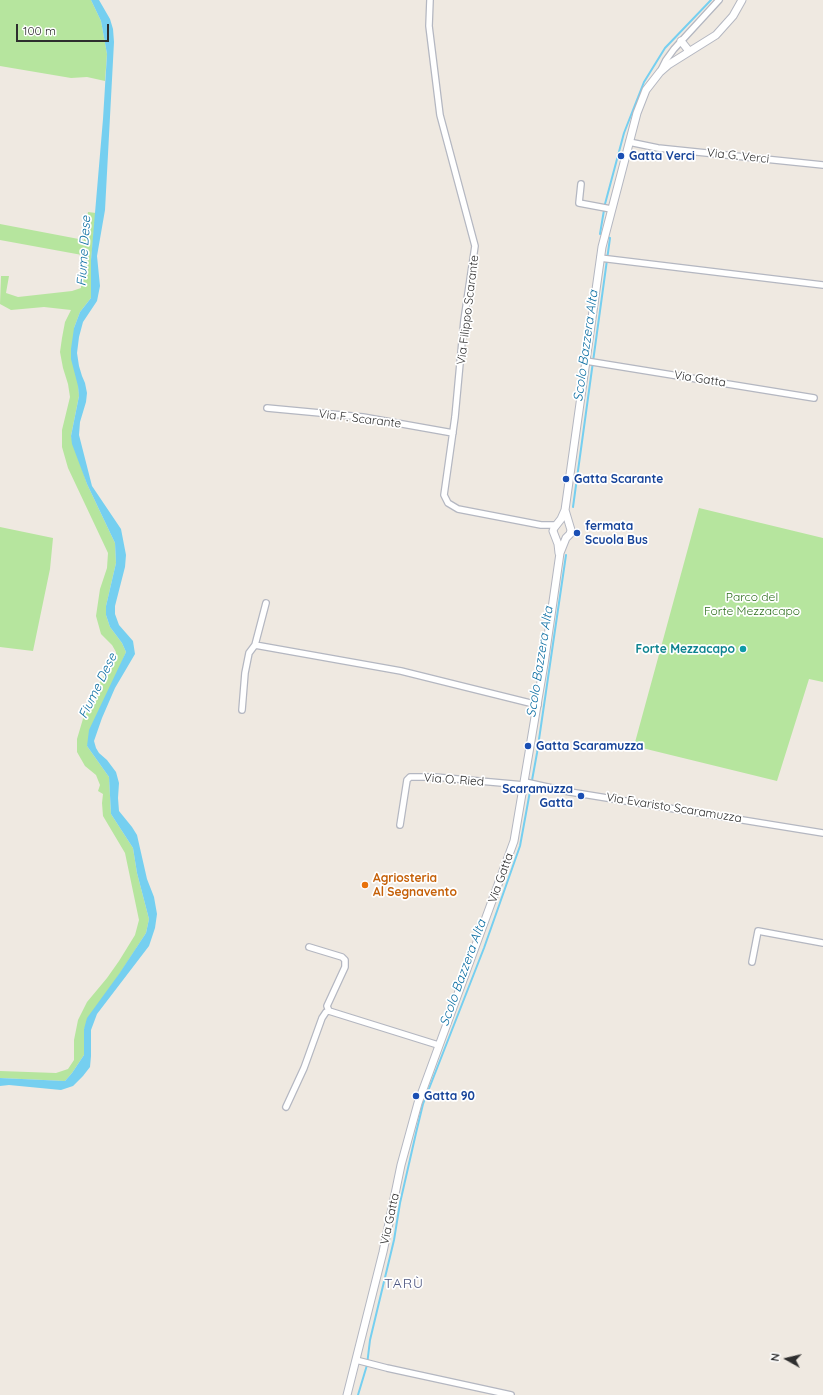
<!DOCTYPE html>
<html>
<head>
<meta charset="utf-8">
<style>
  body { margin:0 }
  #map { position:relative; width:823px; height:1395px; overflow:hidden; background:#efe9e1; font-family:Quicksand,sans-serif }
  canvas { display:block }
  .north { position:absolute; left:767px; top:1339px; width:40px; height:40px; -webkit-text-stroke:3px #fff; paint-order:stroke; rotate:278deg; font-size:11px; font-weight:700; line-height:16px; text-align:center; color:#2e2e2e }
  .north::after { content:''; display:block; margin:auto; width:14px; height:18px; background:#2e2e2e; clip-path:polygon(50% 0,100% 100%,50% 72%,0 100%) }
  .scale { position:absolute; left:16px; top:24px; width:93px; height:18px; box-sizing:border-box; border:2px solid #2e2e2e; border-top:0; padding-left:5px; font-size:12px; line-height:14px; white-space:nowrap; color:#2e2e2e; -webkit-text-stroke:3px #fff; paint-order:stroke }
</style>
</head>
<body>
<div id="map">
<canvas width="823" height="1395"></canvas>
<div class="north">N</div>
<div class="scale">100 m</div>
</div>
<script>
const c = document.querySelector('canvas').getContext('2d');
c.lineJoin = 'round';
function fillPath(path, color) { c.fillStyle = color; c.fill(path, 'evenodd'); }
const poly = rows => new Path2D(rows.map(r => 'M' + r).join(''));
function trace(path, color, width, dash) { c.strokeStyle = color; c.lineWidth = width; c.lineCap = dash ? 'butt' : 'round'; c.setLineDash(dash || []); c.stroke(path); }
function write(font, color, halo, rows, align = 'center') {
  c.font = font + ' Quicksand,sans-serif'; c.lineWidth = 3.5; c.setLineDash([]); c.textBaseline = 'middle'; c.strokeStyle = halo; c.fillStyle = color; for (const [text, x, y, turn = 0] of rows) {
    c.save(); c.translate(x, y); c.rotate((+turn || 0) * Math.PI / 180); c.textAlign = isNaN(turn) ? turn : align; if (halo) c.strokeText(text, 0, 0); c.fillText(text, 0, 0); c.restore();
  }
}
const green = poly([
  [0,0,91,0,101,21,107,54,105,81,87,77,71,78,0,66],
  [88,212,96,213,91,260,91,298,80,312,74,328,79,396,71,436,87,484,115,543,116,563,106,606,106,615,110,627,122,643,126,652,87,746,109,777,111,814,133,848,137,873,149,919,146,933,84,1029,84,1055,72,1073,65,1081,0,1078,0,1071,56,1073,68,1069,74,1060,74,1040,78,1020,87,1002,107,978,119,961,135,935,139,920,125,853,103,816,102,803,103,794,98,791,100,785,96,775,85,766,77,752,77,739,85,712,96,688,116,657,116,652,112,645,101,634,96,616,100,589,107,568,108,553,68,468,62,447,62,430,70,397,68,384,63,368,60,352,62,338,65,322,71,310,44,307,11,310,0,304,1,276,9,276,6,293,18,297,72,291,81,288,82,255,0,240,0,224,84,240],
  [699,508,823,538,823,682,809,679,777,781,634,746],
  [0,527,53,538,50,569,33,651,0,647]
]);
const water = poly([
  [91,0,99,0,110,19,113,29,114,42,105,210,97,256,100,286,97,301,83,322,79,337,77,353,79,366,82,376,85,383,87,393,86,402,80,422,79,435,92,486,121,529,126,555,125,567,115,606,115,614,119,625,133,641,135,654,115,688,102,718,94,741,96,748,99,753,107,760,116,772,119,783,118,798,119,811,132,827,137,835,147,879,154,897,157,914,155,928,149,946,97,1014,91,1030,91,1056,90,1067,83,1076,73,1086,61,1090,9,1085,0,1086,0,1078,65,1081,72,1073,84,1055,84,1029,87,1018,119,974,146,933,149,919,137,873,133,848,111,814,109,777,87,746,89,730,126,652,122,643,110,627,106,615,106,606,116,563,115,543,87,484,72,444,71,436,79,396,78,386,71,359,71,349,74,328,80,312,91,298,91,260,103,119,107,54,101,21]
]);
const stream = poly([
  [605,204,624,133,644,82,665,48,711,0],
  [601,234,600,234,604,210],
  [573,507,610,238,607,237],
  [358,1395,367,1365,370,1340,394,1240,400,1203,416,1133,423,1104,484,948,520,846,537,753,566,555]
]);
const minor = poly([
  [430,0,429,26,440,115,475,246,464,320,455,417,444,495,448,503,458,509,541,525,555,525],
  [661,70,666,60,674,49,719,0],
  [629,142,658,148,823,165],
  [581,184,579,203,611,209],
  [600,258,823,285],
  [586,361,814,398],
  [267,408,363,417,453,433],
  [255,645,401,671,538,705],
  [242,710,245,673,249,653,255,645,266,603],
  [525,782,570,792,823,833],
  [400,825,407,780,410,777,435,777,524,785],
  [309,947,342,957,345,960,345,967,327,1006,329,1011],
  [752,962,758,931,823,943],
  [286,1107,304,1068,322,1018,326,1012,329,1011,438,1045],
  [356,1360,387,1368,511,1395]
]);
const tertiary = poly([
  [681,41,689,51],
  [559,553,558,544,553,531,554,528,561,519,565,510,602,247,637,113,646,90,660,72,668,65,716,35,733,16,742,0],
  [347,1395,383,1252,401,1165,418,1103,514,841,544,664,560,553,566,538,570,534,571,530,565,510]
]);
const markers = [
  [621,156,4,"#1a4fb4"],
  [566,479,4,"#1a4fb4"],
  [577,533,4,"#1a4fb4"],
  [743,649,4,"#0f9aa8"],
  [528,746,4,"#1a4fb4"],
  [581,796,4,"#1a4fb4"],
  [365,885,4,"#e8710a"],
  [416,1096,4,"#1a4fb4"]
];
const transitNames = [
  ["Gatta Verci",629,156],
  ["Gatta Scarante",574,479],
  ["fermata",585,526],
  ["Scuola Bus",585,540],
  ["Gatta Scaramuzza",536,746],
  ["Scaramuzza",573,789,"right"],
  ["Gatta",573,803,"right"],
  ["Gatta 90",424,1096]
];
const streetNames = [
  ["Via G. Verci",738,156,6],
  ["Via Filippo Scarante",468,310,-83],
  ["Via Gatta",700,379,9],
  ["Via F. Scarante",360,419,7],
  ["Via O. Ried",454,780,4],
  ["Via Evaristo Scaramuzza",674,808,9],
  ["Via Gatta",501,878,-70],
  ["Via Gatta",390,1219,-78]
];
const parkNames = [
  ["Parco del",752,597],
  ["Forte Mezzacapo",752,611]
];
const cultureNames = [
  ["Forte Mezzacapo",735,649]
];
const foodNames = [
  ["Agriosteria",373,878],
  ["Al Segnavento",373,892]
];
const waterNames = [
  ["Fiume Dese",84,251,-86],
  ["Scolo Bazzera Alta",586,346,-82],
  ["Scolo Bazzera Alta",540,662,-81],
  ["Fiume Dese",98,686,-64],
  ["Scolo Bazzera Alta",463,973,-70]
];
const quarterNames = [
  ["TARÙ",404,1284]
];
fillPath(green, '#b6e59e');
fillPath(water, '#75cff0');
trace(stream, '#75cff0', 2);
trace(minor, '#b4b7c1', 8);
trace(tertiary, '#b4b7c1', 9);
trace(minor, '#fff', 5.5);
trace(tertiary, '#fff', 7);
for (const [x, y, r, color] of markers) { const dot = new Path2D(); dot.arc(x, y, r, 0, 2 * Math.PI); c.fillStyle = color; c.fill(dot); trace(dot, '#fff', 1.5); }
write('bold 12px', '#164399', '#fff', transitNames, 'left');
write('12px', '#2e2e2e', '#fff', streetNames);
write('12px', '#2c6e1b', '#fff', parkNames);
write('bold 12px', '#0d838f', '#fff', cultureNames, 'right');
write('bold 12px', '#c56008', '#fff', foodNames, 'left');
write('italic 13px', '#0d6fa3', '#fff', waterNames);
c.letterSpacing = '1px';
write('14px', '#4d5680', '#fff', quarterNames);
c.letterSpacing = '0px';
</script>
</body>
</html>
